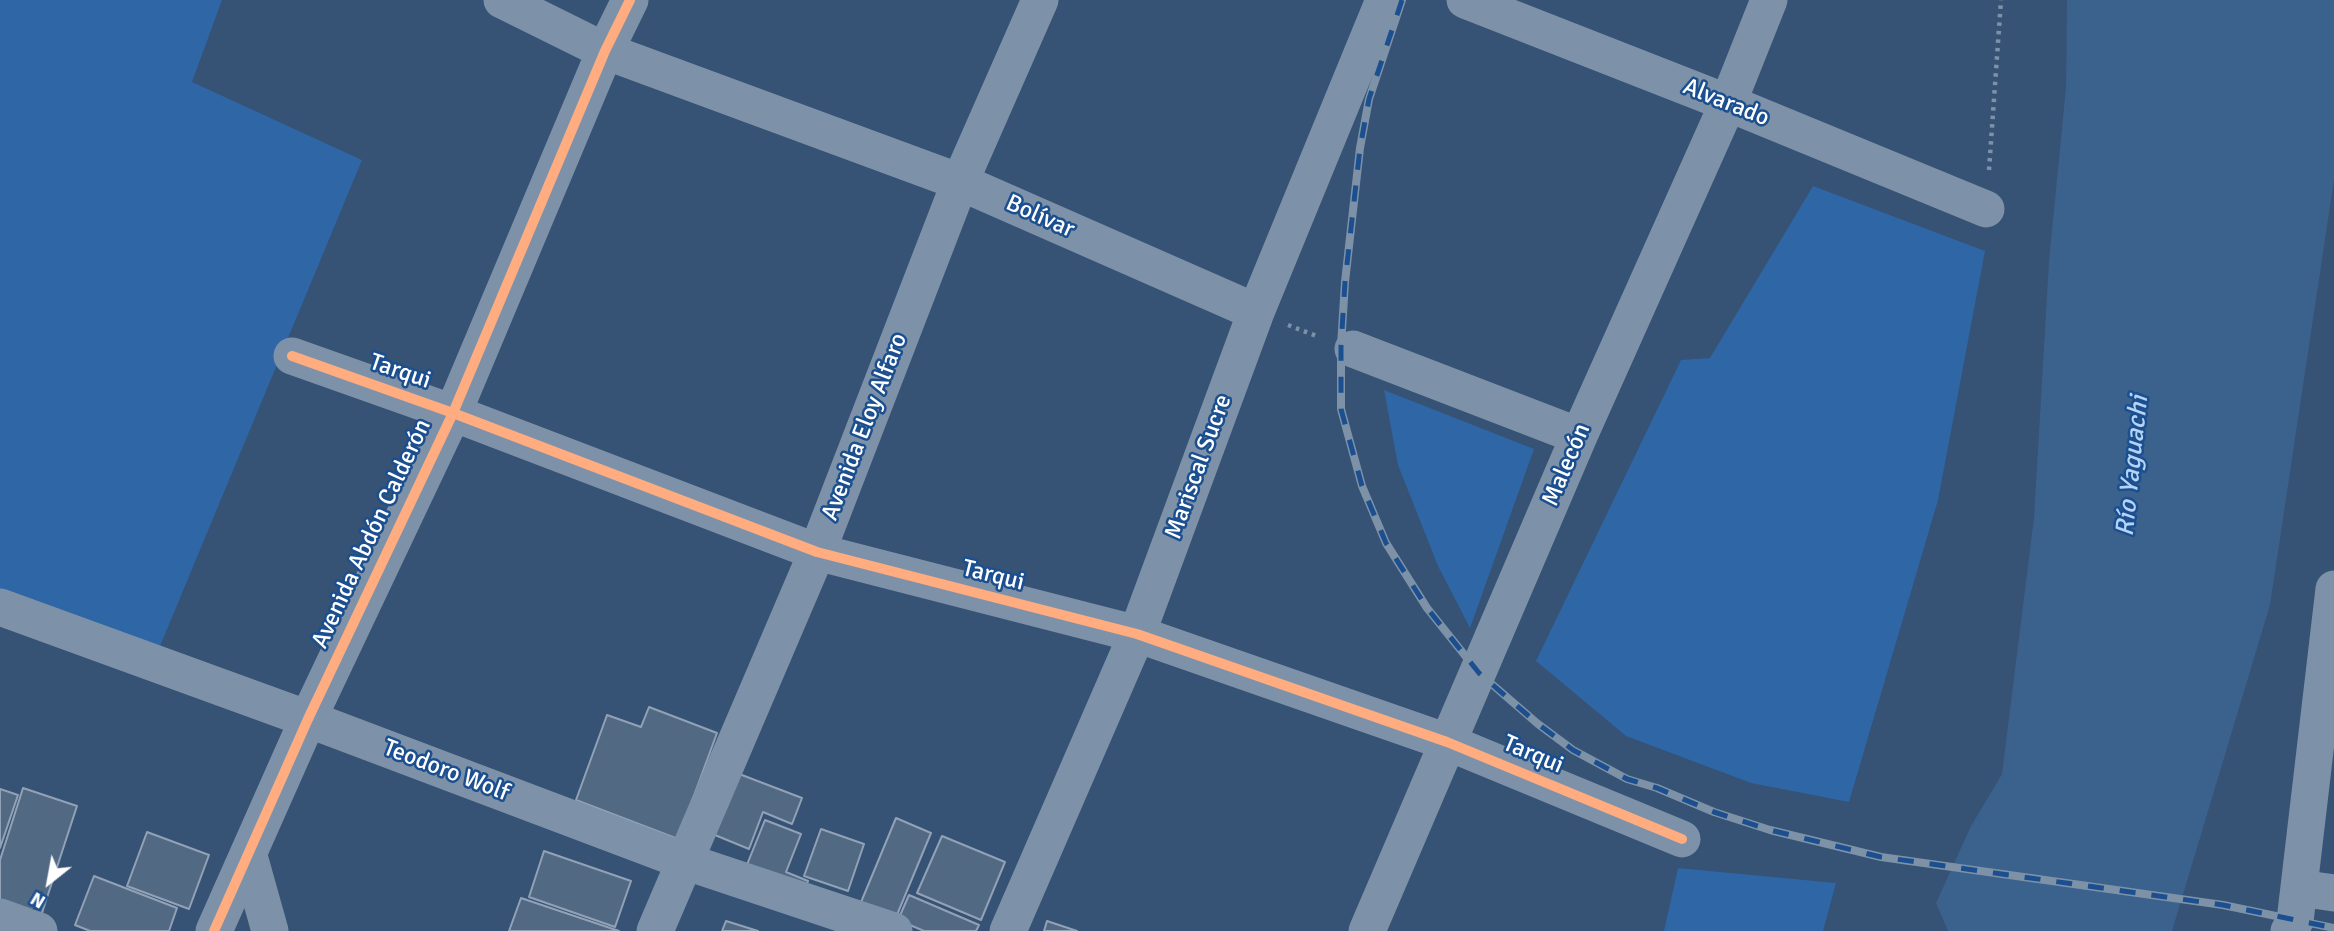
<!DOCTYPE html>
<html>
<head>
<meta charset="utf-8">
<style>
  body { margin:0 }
  #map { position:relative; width:2334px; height:931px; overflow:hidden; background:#365274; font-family:Signika,sans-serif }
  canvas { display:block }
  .north { position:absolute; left:14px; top:847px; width:70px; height:70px; -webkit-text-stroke:5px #1b4f8f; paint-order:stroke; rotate:211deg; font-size:19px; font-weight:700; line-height:28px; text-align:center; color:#fff }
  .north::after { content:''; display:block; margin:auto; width:24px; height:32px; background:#fff; clip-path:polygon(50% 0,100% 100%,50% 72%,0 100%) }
</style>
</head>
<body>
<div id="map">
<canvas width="2334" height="931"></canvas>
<div class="north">N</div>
</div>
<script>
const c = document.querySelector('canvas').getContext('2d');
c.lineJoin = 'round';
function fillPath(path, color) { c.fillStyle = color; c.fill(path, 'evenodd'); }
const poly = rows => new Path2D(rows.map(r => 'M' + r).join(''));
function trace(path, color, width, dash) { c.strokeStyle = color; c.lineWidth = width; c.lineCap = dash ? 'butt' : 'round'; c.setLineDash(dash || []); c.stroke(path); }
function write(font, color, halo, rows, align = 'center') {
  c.font = font + ' Signika,sans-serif'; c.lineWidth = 5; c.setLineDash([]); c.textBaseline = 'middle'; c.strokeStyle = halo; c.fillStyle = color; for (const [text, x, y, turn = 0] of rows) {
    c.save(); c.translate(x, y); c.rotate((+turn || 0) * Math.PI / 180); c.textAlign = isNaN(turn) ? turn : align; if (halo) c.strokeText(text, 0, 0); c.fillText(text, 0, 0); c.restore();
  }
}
const green = poly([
  [0,0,222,0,192,82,362,160,158,651,0,593],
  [1813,186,1985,251,1938,500,1849,802,1751,783,1626,736,1536,661,1681,360,1710,358],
  [1384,390,1534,449,1470,628,1438,566,1398,465],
  [1678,868,1836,883,1823,931,1664,931]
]);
const water = poly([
  [2067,0,2334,0,2334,180,2270,605,2172,931,1948,931,1936,903,1971,826,2002,774,2034,518,2049,261,2066,87]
]);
const building = poly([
  [649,707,717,733,678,839,576,800,607,715,641,727,649,707],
  [734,772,802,798,792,824,763,812,749,849,710,833,734,772],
  [23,788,77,806,41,916,0,903,0,860,23,788],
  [0,789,18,795,0,848,0,789],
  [896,818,931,833,894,922,859,907,896,818],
  [765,820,801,834,786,872,808,881,803,895,744,872,765,820],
  [821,829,864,844,848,891,804,876,821,829],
  [147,832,209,855,189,909,127,886,147,832],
  [942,836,1005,862,981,920,917,893,942,836],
  [544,851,631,881,615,927,529,897,544,851],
  [94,876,177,908,169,931,90,931,75,925,94,876],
  [909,895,979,925,976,931,924,931,898,920,909,895],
  [521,898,619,931,509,931,521,898],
  [726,921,758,931,722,931,726,921],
  [1047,921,1077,931,1044,931,1047,921]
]);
const path = poly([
  [1989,170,2001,0],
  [1288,325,1319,337]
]);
const minor = poly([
  [502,0,605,51,960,182,1256,312],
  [1465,0,1728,103,1986,209],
  [1353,349,1579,436],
  [292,356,453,413,817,552,1137,634,1447,742,1682,839],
  [0,607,308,719,684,861,894,931],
  [249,856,270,931],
  [2299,888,2334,893],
  [0,917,39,931],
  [214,931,308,719,453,413,605,51,630,0],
  [655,931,817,552,960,182,1040,0],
  [1008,931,1137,634,1256,312,1384,0],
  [1367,931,1579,436,1728,103,1769,0],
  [2289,931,2295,921,2334,589]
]);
const rail = poly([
  [1402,0,1369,99,1360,148,1345,282,1341,346,1341,409,1362,486,1386,543,1427,608,1479,673,1538,724,1573,750,1627,779,1657,788,1714,812,1770,830,1881,857,2223,905,2334,928]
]);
const cycleway = poly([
  [292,356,453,413,817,552,1137,634,1447,742,1682,839],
  [214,931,308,719,453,413,605,51,630,0]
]);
const streetNames = [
  ["Alvarado",1726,103,22],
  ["Bolívar",1040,217,24],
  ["Tarqui",400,372,19],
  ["Avenida Eloy Alfaro",865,427,-69],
  ["Malecón",1567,465,-67],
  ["Mariscal Sucre",1199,467,-70],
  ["Avenida Abdón Calderón",372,534,-65],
  ["Tarqui",993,576,14],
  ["Tarqui",1533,755,23],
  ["Teodoro Wolf",446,771,21]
];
const waterNames = [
  ["Río Yaguachi",2133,466,-84]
];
fillPath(green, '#2f66a5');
fillPath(water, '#3b618d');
fillPath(building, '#526984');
trace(building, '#92a2b6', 2);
trace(path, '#7d92a8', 4.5, [3.5, 5]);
trace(minor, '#7d92a8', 37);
trace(rail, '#7e92a7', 8);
trace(rail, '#1b4f8f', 5, [16]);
trace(cycleway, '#ffac80', 10);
write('24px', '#fff', '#1b4f8f', streetNames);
write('italic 26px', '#b5d3f5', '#1b4f8f', waterNames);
</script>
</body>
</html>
